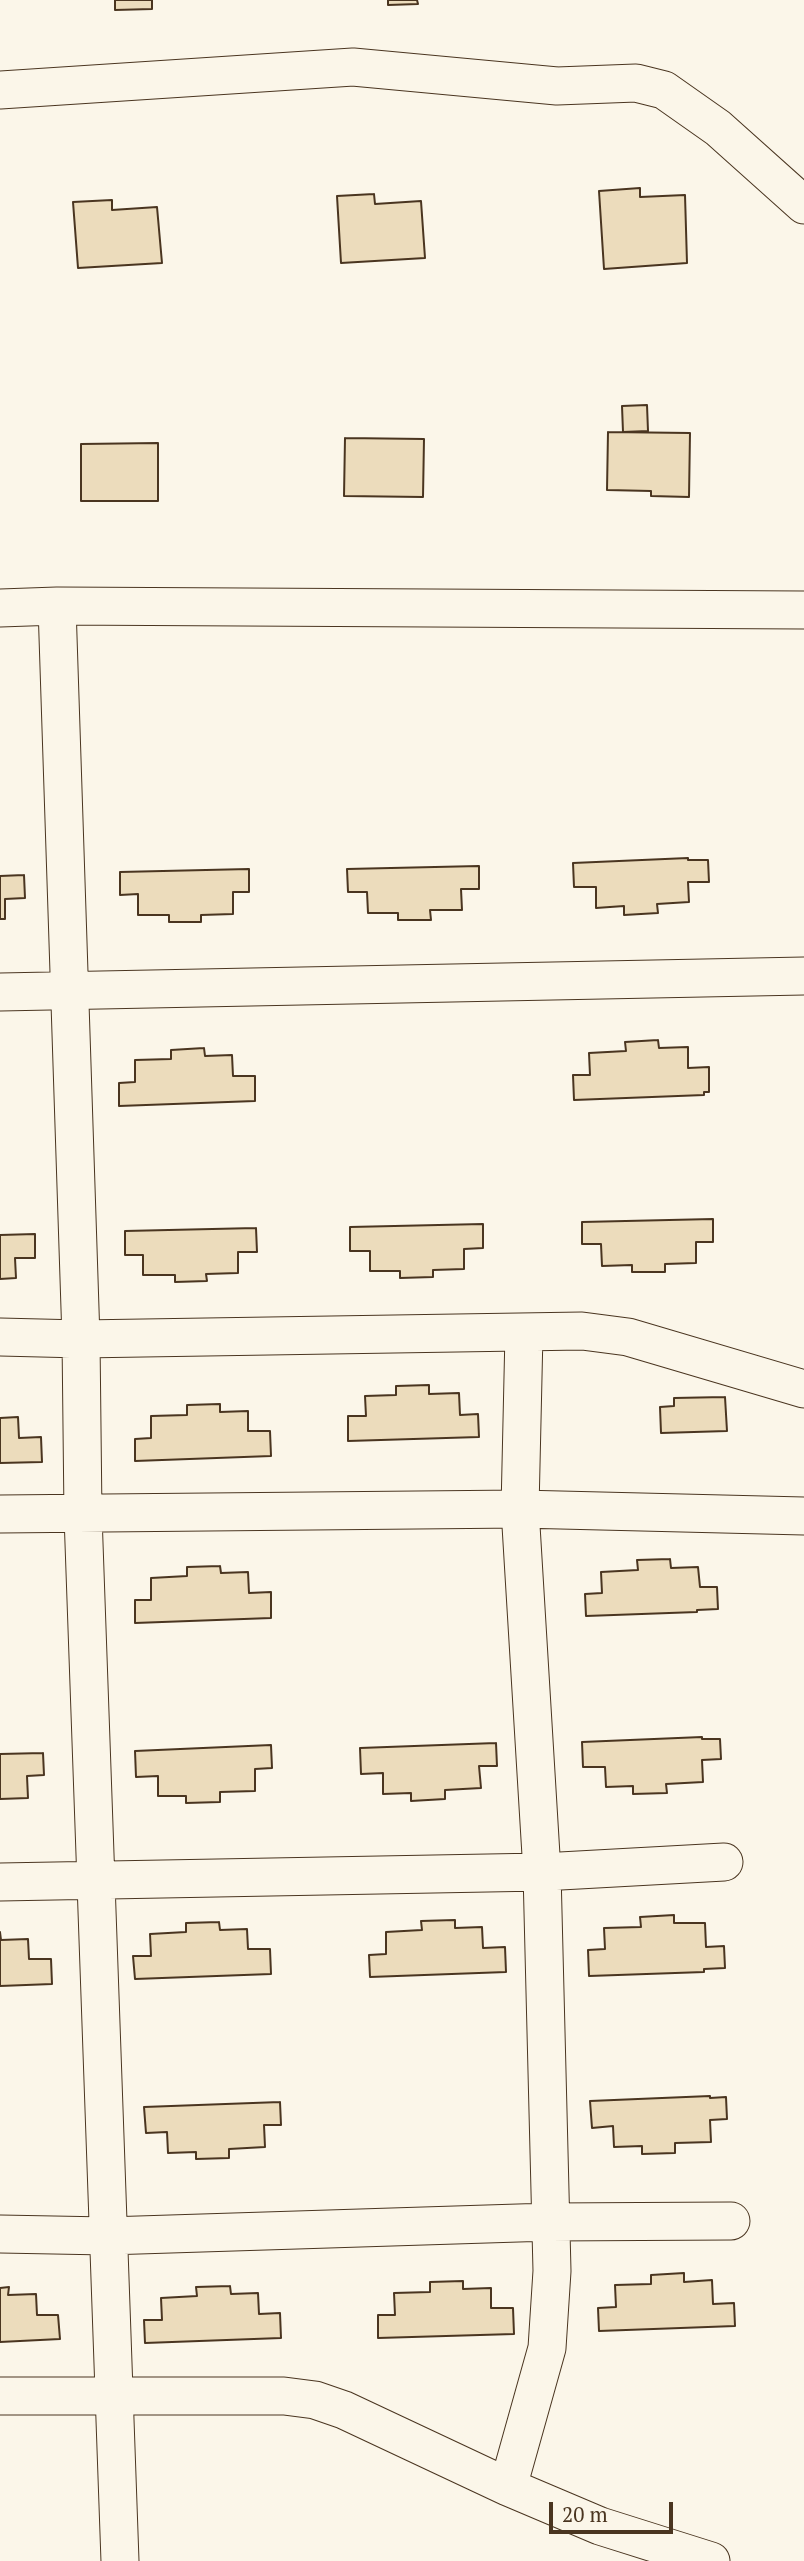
<!DOCTYPE html>
<html>
<head>
<meta charset="utf-8">
<style>
  body { margin:0 }
  #map { position:relative; width:804px; height:2561px; overflow:hidden; background:#fbf6e9; font-family:"PT Serif",serif }
  canvas { display:block }
  .scale { position:absolute; left:549px; top:2502px; width:124px; height:32px; box-sizing:border-box; border:4px solid #4a3520; border-top:0; padding-left:9px; font-size:21px; line-height:24px; white-space:nowrap; color:#4a3520; -webkit-text-stroke:5px #fbf6e9; paint-order:stroke }
</style>
</head>
<body>
<div id="map">
<canvas width="804" height="2561"></canvas>
<div class="scale">20 m</div>
</div>
<script>
const c = document.querySelector('canvas').getContext('2d');
c.lineJoin = 'round';
function fillPath(path, color) { c.fillStyle = color; c.fill(path, 'evenodd'); }
const poly = rows => new Path2D(rows.map(r => 'M' + r).join(''));
function trace(path, color, width, dash) { c.strokeStyle = color; c.lineWidth = width; c.lineCap = dash ? 'butt' : 'round'; c.setLineDash(dash || []); c.stroke(path); }
const building = poly([
  [115,0,152,0,152,9,115,10,115,0],
  [388,0,417,0,418,4,388,5,388,0],
  [640,188,640,197,685,195,687,263,604,269,599,191,640,188],
  [374,194,375,204,421,201,425,258,341,263,337,196,374,194],
  [112,200,112,210,157,207,162,263,78,268,73,202,112,200],
  [647,405,648,431,623,432,622,406,647,405],
  [608,432,690,433,689,497,651,496,651,491,607,490,608,432],
  [345,438,424,439,423,497,344,496,345,438],
  [158,443,158,501,81,501,81,444,158,443],
  [688,858,688,860,708,860,709,882,688,882,689,902,657,904,658,913,624,915,624,906,596,908,596,887,574,887,573,863,688,858],
  [479,866,479,889,461,889,462,910,430,910,431,920,398,920,398,913,368,913,367,892,348,892,347,869,479,866],
  [249,869,249,892,233,892,233,914,201,915,201,922,169,922,169,915,138,915,138,894,120,895,120,872,249,869],
  [24,875,25,898,5,899,5,919,0,919,0,876,24,875],
  [658,1040,659,1048,688,1047,688,1068,709,1067,709,1092,704,1092,704,1095,574,1100,573,1075,590,1075,589,1053,626,1051,625,1042,658,1040],
  [204,1048,205,1056,232,1055,233,1076,255,1076,255,1101,119,1106,119,1083,135,1082,135,1060,171,1059,171,1050,204,1048],
  [713,1219,713,1242,696,1242,696,1263,665,1264,665,1272,632,1272,632,1265,602,1266,601,1244,582,1244,582,1222,713,1219],
  [483,1224,483,1248,464,1249,464,1269,433,1270,433,1277,400,1278,400,1271,370,1271,370,1251,350,1251,350,1227,483,1224],
  [256,1228,257,1252,238,1252,238,1273,206,1274,207,1281,175,1282,175,1275,143,1275,143,1255,125,1255,125,1231,256,1228],
  [35,1234,35,1258,15,1258,16,1278,0,1279,0,1235,35,1234],
  [429,1385,429,1394,459,1393,460,1415,478,1414,479,1437,348,1441,348,1416,366,1416,365,1396,396,1395,396,1386,429,1385],
  [725,1397,727,1431,661,1433,660,1407,674,1406,674,1398,725,1397],
  [220,1404,220,1412,248,1411,248,1431,270,1431,271,1456,135,1461,135,1439,151,1438,151,1416,187,1415,187,1405,220,1404],
  [18,1417,19,1438,41,1437,42,1462,0,1463,0,1418,18,1417],
  [670,1559,671,1568,698,1567,700,1587,717,1587,718,1609,697,1610,697,1612,586,1616,585,1594,602,1593,601,1572,638,1570,637,1560,670,1559],
  [220,1566,221,1573,248,1572,249,1593,271,1592,271,1618,135,1623,135,1600,151,1600,151,1578,187,1576,187,1567,220,1566],
  [702,1737,702,1739,720,1739,721,1759,702,1760,703,1782,666,1784,667,1793,633,1794,633,1786,606,1787,605,1767,583,1767,582,1742,702,1737],
  [496,1743,497,1766,479,1766,481,1788,445,1790,445,1799,411,1801,411,1793,383,1794,383,1773,361,1774,360,1748,496,1743],
  [271,1745,272,1768,255,1769,255,1791,220,1792,220,1802,186,1803,186,1796,158,1796,158,1776,136,1777,135,1751,271,1745],
  [43,1753,44,1775,27,1776,28,1798,0,1799,0,1754,43,1753],
  [674,1915,674,1923,705,1923,706,1947,724,1946,725,1968,704,1969,704,1972,589,1976,588,1950,605,1949,604,1928,641,1927,640,1917,674,1915],
  [455,1920,455,1928,482,1927,483,1948,505,1947,506,1972,370,1977,369,1955,386,1954,386,1932,422,1930,421,1921,455,1920],
  [219,1922,220,1930,247,1929,248,1949,270,1949,271,1974,135,1979,133,1956,151,1956,150,1934,186,1932,186,1923,219,1922],
  [0,1932,1,1940,28,1939,29,1959,51,1959,52,1984,0,1986,0,1932],
  [710,2096,710,2098,726,2097,727,2119,710,2120,711,2142,675,2143,675,2153,642,2154,642,2146,614,2147,613,2126,592,2128,590,2101,710,2096],
  [280,2102,281,2125,264,2125,265,2147,229,2149,229,2158,196,2159,196,2152,168,2153,167,2132,146,2133,144,2107,280,2102],
  [684,2273,684,2282,712,2280,713,2304,734,2303,735,2326,599,2331,598,2308,616,2307,615,2285,651,2284,651,2275,684,2273],
  [463,2281,463,2289,491,2288,491,2308,513,2308,514,2334,378,2338,378,2315,395,2315,394,2293,430,2292,430,2282,463,2281],
  [230,2286,231,2294,258,2293,259,2314,280,2313,281,2338,145,2343,144,2320,162,2320,161,2298,197,2296,196,2287,230,2286],
  [9,2287,8,2295,36,2294,37,2315,58,2315,60,2339,0,2342,0,2288,9,2287]
]);
const street = poly([
  [0,90,353,67,557,86,636,83,664,90,718,128,804,205],
  [57,606,81,1339,83,1515,120,2561],
  [0,608,57,606,804,610],
  [0,992,804,976],
  [0,1337,81,1339,582,1331,628,1337,804,1389],
  [0,1514,520,1509,804,1516],
  [0,1882,542,1872,724,1862],
  [0,2234,107,2236,550,2222,731,2221],
  [0,2396,284,2396,315,2400,344,2410,508,2487,600,2526,711,2561],
  [508,2487,547,2348,552,2271,542,1872,520,1509,524,1333]
]);
fillPath(building, '#ecdcbc');
trace(building, '#4a3520', 2);
trace(street, '#4a3520', 39);
trace(street, '#fbf6e9', 37);
</script>
</body>
</html>
